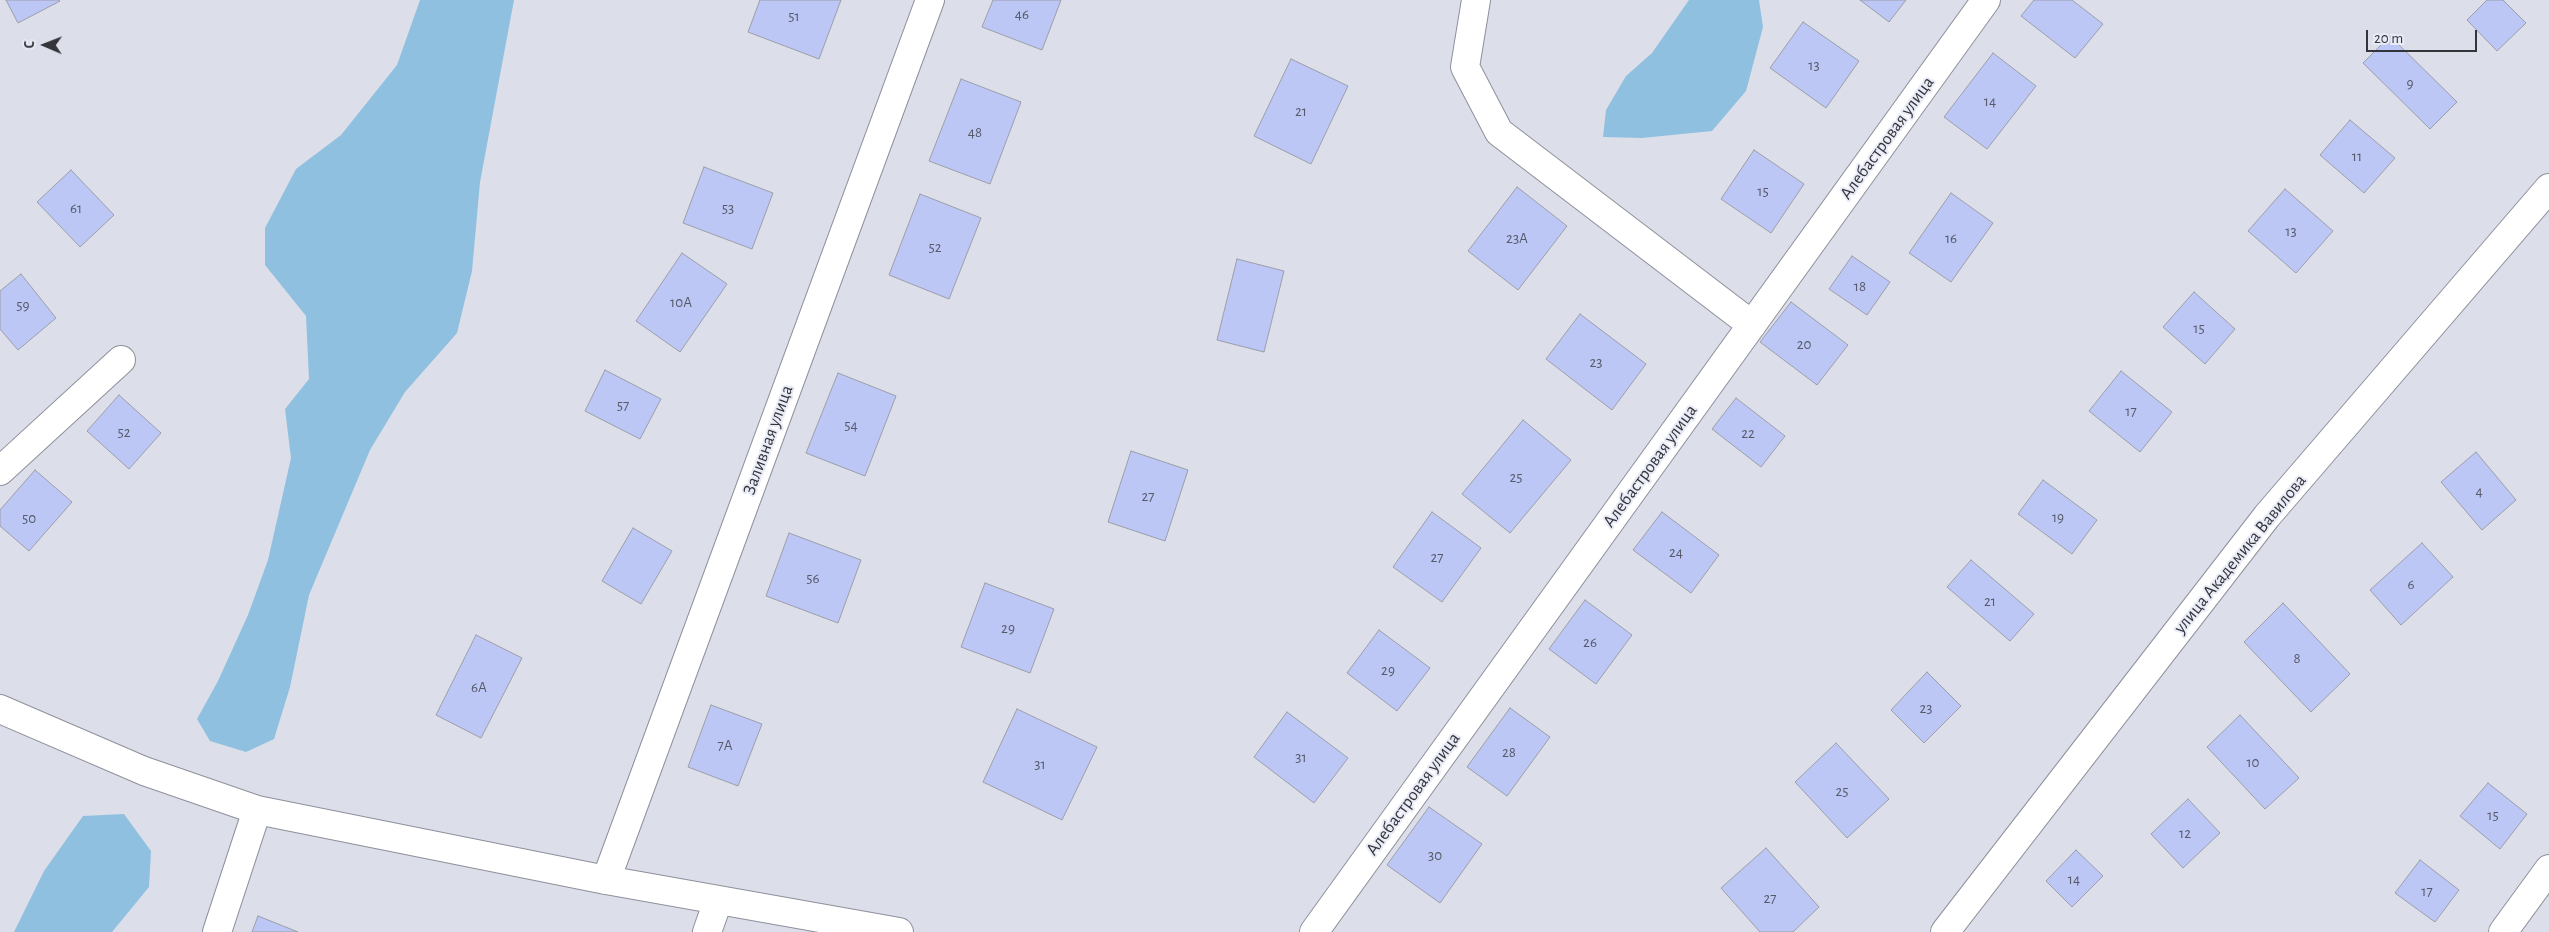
<!DOCTYPE html>
<html>
<head>
<meta charset="utf-8">
<style>
  body { margin:0 }
  #map { position:relative; width:2549px; height:932px; overflow:hidden; background:#dcdeea; font-family:"Alegreya Sans",sans-serif }
  canvas { display:block }
  .north { position:absolute; left:20px; top:20px; width:50px; height:50px; -webkit-text-stroke:4px #e9ecf7; paint-order:stroke; rotate:271deg; font-size:14px; font-weight:700; line-height:20px; text-align:center; color:#34353a }
  .north::after { content:''; display:block; margin:auto; width:18px; height:22px; background:#34353a; clip-path:polygon(50% 0,100% 100%,50% 72%,0 100%) }
  .scale { position:absolute; left:2366px; top:30px; width:111px; height:22px; box-sizing:border-box; border:2px solid #34353a; border-top:0; padding-left:6px; font-size:15px; line-height:18px; white-space:nowrap; color:#34353a; -webkit-text-stroke:4px #e9ecf7; paint-order:stroke }
</style>
</head>
<body>
<div id="map">
<canvas width="2549" height="932"></canvas>
<div class="north">С</div>
<div class="scale">20 m</div>
</div>
<script>
const c = document.querySelector('canvas').getContext('2d');
c.lineJoin = 'round';
function fillPath(path, color) { c.fillStyle = color; c.fill(path, 'evenodd'); }
const poly = rows => new Path2D(rows.map(r => 'M' + r).join(''));
function trace(path, color, width, dash) { c.strokeStyle = color; c.lineWidth = width; c.lineCap = dash ? 'butt' : 'round'; c.setLineDash(dash || []); c.stroke(path); }
function write(font, color, halo, rows, align = 'center') {
  c.font = font + ' "Alegreya Sans",sans-serif'; c.lineWidth = 4; c.setLineDash([]); c.textBaseline = 'middle'; c.strokeStyle = halo; c.fillStyle = color; for (const [text, x, y, turn = 0] of rows) {
    c.save(); c.translate(x, y); c.rotate((+turn || 0) * Math.PI / 180); c.textAlign = isNaN(turn) ? turn : align; if (halo) c.strokeText(text, 0, 0); c.fillText(text, 0, 0); c.restore();
  }
}
const water = poly([
  [420,0,514,0,480,182,472,271,457,333,405,392,370,450,309,595,290,687,274,739,246,752,210,741,197,719,218,681,248,615,268,560,291,458,285,409,309,379,306,316,265,265,265,228,296,169,341,135,397,65],
  [1689,0,1759,0,1763,27,1746,91,1712,131,1642,138,1603,137,1606,110,1626,76,1652,53],
  [124,814,151,851,149,887,112,932,14,932,44,871,83,816]
]);
const building = poly([
  [6,0,59,0,60,1,18,23,6,0],
  [760,0,841,0,819,59,748,32,760,0],
  [993,0,1061,0,1042,50,982,27,993,0],
  [1860,0,1906,0,1889,22,1860,0],
  [2034,0,2072,0,2103,24,2075,58,2021,16,2034,0],
  [2487,0,2503,0,2526,23,2497,51,2467,20,2487,0],
  [1803,22,1859,61,1826,108,1770,68,1803,22],
  [2390,36,2457,102,2430,129,2363,63,2390,36],
  [1993,53,2036,86,1987,149,1944,117,1993,53],
  [1291,59,1348,86,1311,164,1254,136,1291,59],
  [961,79,1021,102,990,184,929,161,961,79],
  [2350,120,2395,158,2364,193,2320,155,2350,120],
  [1754,150,1804,184,1771,233,1721,199,1754,150],
  [704,167,773,193,752,249,683,223,704,167],
  [71,170,114,215,80,247,37,202,71,170],
  [1517,187,1567,226,1518,290,1468,251,1517,187],
  [2285,189,2333,231,2296,273,2248,231,2285,189],
  [1951,193,1993,223,1951,282,1909,253,1951,193],
  [920,194,981,218,949,299,889,275,920,194],
  [682,253,727,284,680,352,636,321,682,253],
  [1852,256,1890,282,1867,315,1829,289,1852,256],
  [1237,259,1284,271,1264,352,1217,340,1237,259],
  [21,274,56,318,18,350,0,329,0,291,21,274],
  [2194,292,2235,329,2205,364,2163,327,2194,292],
  [1791,302,1848,345,1817,385,1760,342,1791,302],
  [1580,314,1646,364,1612,410,1546,359,1580,314],
  [605,370,661,399,640,439,585,411,605,370],
  [2121,371,2172,412,2140,452,2089,411,2121,371],
  [838,373,896,396,865,476,806,453,838,373],
  [119,395,161,433,129,469,87,431,119,395],
  [1736,398,1785,436,1761,467,1712,429,1736,398],
  [1523,420,1571,460,1510,533,1462,494,1523,420],
  [1131,451,1188,470,1165,541,1108,522,1131,451],
  [2476,452,2516,500,2482,530,2441,482,2476,452],
  [35,470,72,502,29,551,0,526,0,510,35,470],
  [2043,480,2097,520,2072,554,2018,514,2043,480],
  [1432,512,1481,548,1442,602,1393,567,1432,512],
  [1662,512,1719,555,1691,593,1633,550,1662,512],
  [633,528,672,551,641,604,602,581,633,528],
  [789,533,861,560,838,623,766,596,789,533],
  [2422,543,2453,577,2401,625,2370,590,2422,543],
  [1971,560,2034,614,2010,641,1947,587,1971,560],
  [985,583,1054,609,1030,673,961,647,985,583],
  [1585,600,1632,635,1596,684,1549,649,1585,600],
  [2283,603,2350,674,2311,712,2244,642,2283,603],
  [1379,630,1430,668,1397,711,1347,673,1379,630],
  [476,635,522,658,481,738,436,715,476,635],
  [1927,672,1961,706,1924,743,1891,710,1927,672],
  [711,705,762,724,738,786,688,767,711,705],
  [1510,708,1550,737,1507,796,1467,767,1510,708],
  [1017,709,1097,747,1062,820,983,782,1017,709],
  [1287,712,1348,758,1314,803,1254,757,1287,712],
  [2240,715,2299,778,2265,809,2207,747,2240,715],
  [1836,743,1889,799,1847,838,1795,782,1836,743],
  [2488,783,2527,814,2500,849,2460,816,2488,783],
  [2188,799,2220,833,2183,868,2151,834,2188,799],
  [1429,807,1482,844,1440,903,1387,865,1429,807],
  [1766,848,1819,907,1793,932,1760,932,1721,888,1766,848],
  [2076,850,2103,876,2072,907,2046,881,2076,850],
  [2420,860,2459,890,2435,922,2395,893,2420,860],
  [258,916,298,932,252,932,258,916]
]);
const minor = poly([
  [1476,0,1465,67,1499,132,1752,325],
  [0,471,121,360],
  [0,709,144,771,257,810,606,880,899,932],
  [606,880,930,0],
  [217,932,257,810],
  [707,932,718,901],
  [1314,932,1986,0],
  [1945,932,2267,516,2549,188],
  [2503,932,2549,869]
]);
const numberNames = [
  ["46",1022,14],
  ["51",794,16],
  ["13",1814,65],
  ["9",2410,83],
  ["14",1990,101],
  ["21",1301,111],
  ["48",975,132],
  ["11",2357,156],
  ["15",1763,191],
  ["61",76,208],
  ["53",728,208],
  ["13",2291,231],
  ["23А",1517,238],
  ["16",1951,238],
  ["52",935,247],
  ["18",1860,286],
  ["10А",681,302],
  ["59",23,305],
  ["15",2199,328],
  ["20",1804,344],
  ["23",1596,362],
  ["57",623,405],
  ["17",2131,411],
  ["54",851,425],
  ["52",124,432],
  ["22",1748,433],
  ["25",1516,477],
  ["4",2479,491],
  ["27",1148,496],
  ["19",2058,517],
  ["50",29,518],
  ["24",1676,552],
  ["27",1437,557],
  ["56",813,578],
  ["6",2411,584],
  ["21",1990,601],
  ["29",1008,628],
  ["26",1590,642],
  ["8",2297,658],
  ["29",1388,670],
  ["6А",479,687],
  ["23",1926,708],
  ["7А",725,745],
  ["28",1509,752],
  ["31",1301,757],
  ["10",2253,762],
  ["31",1040,764],
  ["25",1842,791],
  ["15",2493,815],
  ["12",2185,833],
  ["30",1435,855],
  ["14",2074,879],
  ["17",2427,891],
  ["27",1770,898]
];
const streetNames = [
  ["Алебастровая улица",1887,138,-54],
  ["Заливная улица",768,440,-70],
  ["Алебастровая улица",1650,466,-54],
  ["улица Академика Вавилова",2240,554,-51],
  ["Алебастровая улица",1413,794,-54]
];
fillPath(water, '#8fc0df');
fillPath(building, '#bdc7f6');
trace(building, '#9b9ea8', 1);
trace(minor, '#8e909b', 30);
trace(minor, '#fff', 28);
write('15px', '#565a69', null, numberNames);
write('18px', '#34353a', '#e9ecf7', streetNames);
</script>
</body>
</html>
